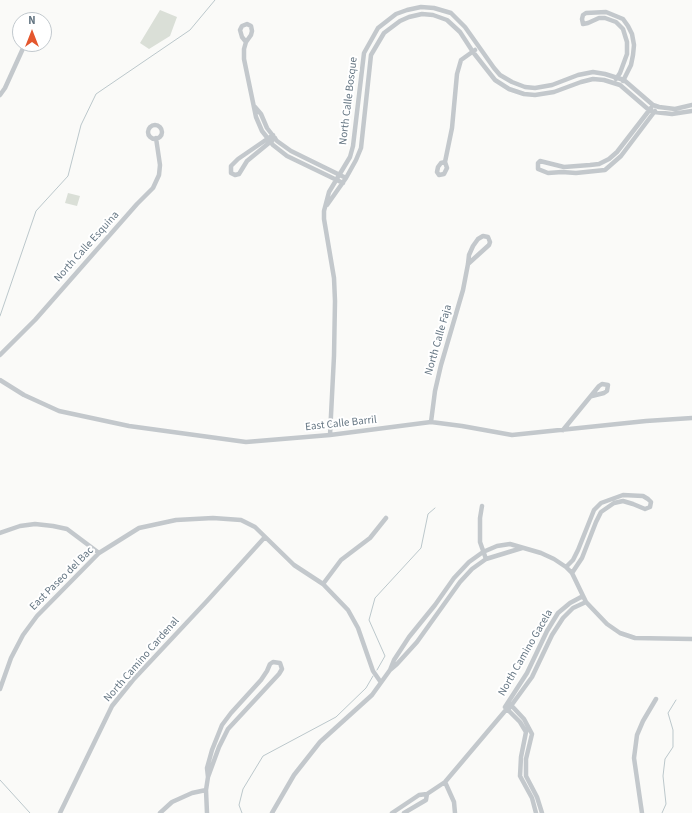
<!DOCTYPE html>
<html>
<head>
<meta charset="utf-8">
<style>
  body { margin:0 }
  #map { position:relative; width:692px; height:813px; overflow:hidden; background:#fafaf8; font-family:"Source Sans 3",sans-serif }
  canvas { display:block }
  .north { position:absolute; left:12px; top:12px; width:40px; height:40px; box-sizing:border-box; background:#fff; border:1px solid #c1c8cd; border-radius:50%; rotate:0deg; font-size:11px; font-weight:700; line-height:16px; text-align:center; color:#657683 }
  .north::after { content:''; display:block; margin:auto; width:14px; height:18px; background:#e4572e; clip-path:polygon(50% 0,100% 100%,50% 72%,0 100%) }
</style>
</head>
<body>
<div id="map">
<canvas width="692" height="813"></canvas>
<div class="north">N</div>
</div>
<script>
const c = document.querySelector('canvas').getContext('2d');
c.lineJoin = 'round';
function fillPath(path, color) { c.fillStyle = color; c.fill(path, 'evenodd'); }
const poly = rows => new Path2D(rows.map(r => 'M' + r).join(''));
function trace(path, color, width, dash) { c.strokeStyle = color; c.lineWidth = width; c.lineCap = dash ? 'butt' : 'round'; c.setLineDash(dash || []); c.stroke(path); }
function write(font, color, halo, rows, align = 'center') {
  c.font = font + ' "Source Sans 3",sans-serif'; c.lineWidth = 4; c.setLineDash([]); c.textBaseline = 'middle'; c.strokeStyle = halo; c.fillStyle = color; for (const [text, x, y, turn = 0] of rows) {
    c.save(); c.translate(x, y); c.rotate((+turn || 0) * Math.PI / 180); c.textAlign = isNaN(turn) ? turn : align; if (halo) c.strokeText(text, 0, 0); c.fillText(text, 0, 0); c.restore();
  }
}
const green = poly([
  [160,10,177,17,170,36,149,49,140,43],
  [68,193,80,196,77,206,65,203]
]);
const stream = poly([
  [0,316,36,211,68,176,81,125,96,94,190,30,215,0],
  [377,670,385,656,369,620,375,598,421,548,428,514,435,508],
  [0,780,30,813],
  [242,813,239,805,243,789,263,756,336,717,366,688,373,676],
  [662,813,666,804,663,776,665,759,673,747,673,730,668,713,676,700]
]);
const minor = poly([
  [246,42,242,37,240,30,242,26,247,24,251,26,252,31,251,35,246,42,244,49,244,59,256,117,262,131,273,145,287,156,343,183],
  [616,79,620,73,627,54,627,42,623,29,616,22,605,18,599,18,588,23,583,24,582,19,583,15,586,13,606,12,623,19,628,26,632,34,634,45,633,55,631,65,623,81],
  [0,95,5,88,25,44],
  [255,107,261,114,267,128,277,141,291,151,346,178],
  [651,108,617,152,609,159,599,164,590,165,564,167,540,161,538,163,538,169,548,173,562,172,576,173,605,170,621,156,655,111],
  '148 132a7 7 0 1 1 14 0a7 7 0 1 1-14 0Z',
  [273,135,238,159,231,166,231,173,235,175,239,174,247,161,275,138],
  [445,162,441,163,438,167,437,172,439,175,444,174,447,168,445,162,452,128,457,74,461,60,475,50],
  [327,205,346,178,356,160,361,148,371,55,384,33,400,21,409,17,422,14,433,15,447,20,460,32,473,52,495,80,509,89,524,94,535,95,554,92,581,82,593,79,604,80,620,85,649,110,654,112,672,114,692,111],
  [0,355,35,320,137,204,153,188,159,175,160,165,156,138],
  [0,380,24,395,59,411,129,426,246,442,330,435,431,422,462,426,512,435,646,421,692,418],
  [431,422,435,391,441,365,463,290,468,264,469,255,473,246,478,239,483,236,488,237,490,242,489,245,468,264],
  [563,430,599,386,602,384,608,385,607,391,604,393,592,396],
  [330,435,334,356,335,301,334,278,324,219,324,211,329,192,350,157,353,146,364,53,378,28,396,14,407,10,421,7,434,8,451,13,465,27,494,68,500,75,512,82,525,87,535,88,552,85,578,75,593,72,605,74,624,80,653,105,659,107,675,109,692,105],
  [482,506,480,518,480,542,486,559],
  [0,533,20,526,35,524,53,526,67,529,99,553],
  [566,567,573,560,578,550,594,510,601,503,623,495,643,496,648,499,651,502,650,507,645,509,633,504,623,501,614,503,601,512,596,522,582,558,572,573],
  [323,584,341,560,370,538,386,518],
  [390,670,394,660,409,637,435,605,454,578,469,562,483,552,497,546,510,544,541,553,554,559,566,567,572,573,586,602,607,624,620,633,635,638,692,639],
  [0,689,11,658,23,635,37,616,99,553,139,528,176,520,213,518,241,520,255,527,294,565,323,584,348,610,358,628,373,671,380,681],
  [510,704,524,719,532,734,526,759,526,776,537,797,542,813],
  [505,707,527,673,547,631,558,613,570,603,583,596],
  [506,708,520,722,526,732,521,757,520,776,532,798,536,813],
  [505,711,508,710,532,677,552,635,563,618,573,608,586,602],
  [445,782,454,802,455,813],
  [60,813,112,706,133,680,207,601,265,537],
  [160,813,172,802,192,793,206,790],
  [207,813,206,790,208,777,207,768,212,750,222,725,231,713,261,680,267,671,270,664,273,662,280,663,282,669,279,674,228,729,219,747,208,777],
  [272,813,294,775,320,742,372,695,390,670,397,664,417,642,460,582,472,569,486,559,522,548],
  [392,813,419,795,427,794,445,782,505,711],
  [404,813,426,800,427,794],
  [642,813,634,758,637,735,643,721,656,699]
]);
const streetNames = [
  ["North Calle Bosque",349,101,-83],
  ["North Calle Esquina",87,247,-48],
  ["North Calle Faja",439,340,-74],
  ["East Calle Barril",341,424,-6],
  ["East Paseo del Bac",62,579,-45],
  ["North Camino Gacela",526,653,-60],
  ["North Camino Cardenal",142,660,-49]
];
fillPath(green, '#dadfd7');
trace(stream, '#bbc7cb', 1);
trace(minor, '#c3c8cc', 4.5);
write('11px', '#657683', '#fff', streetNames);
</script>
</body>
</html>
